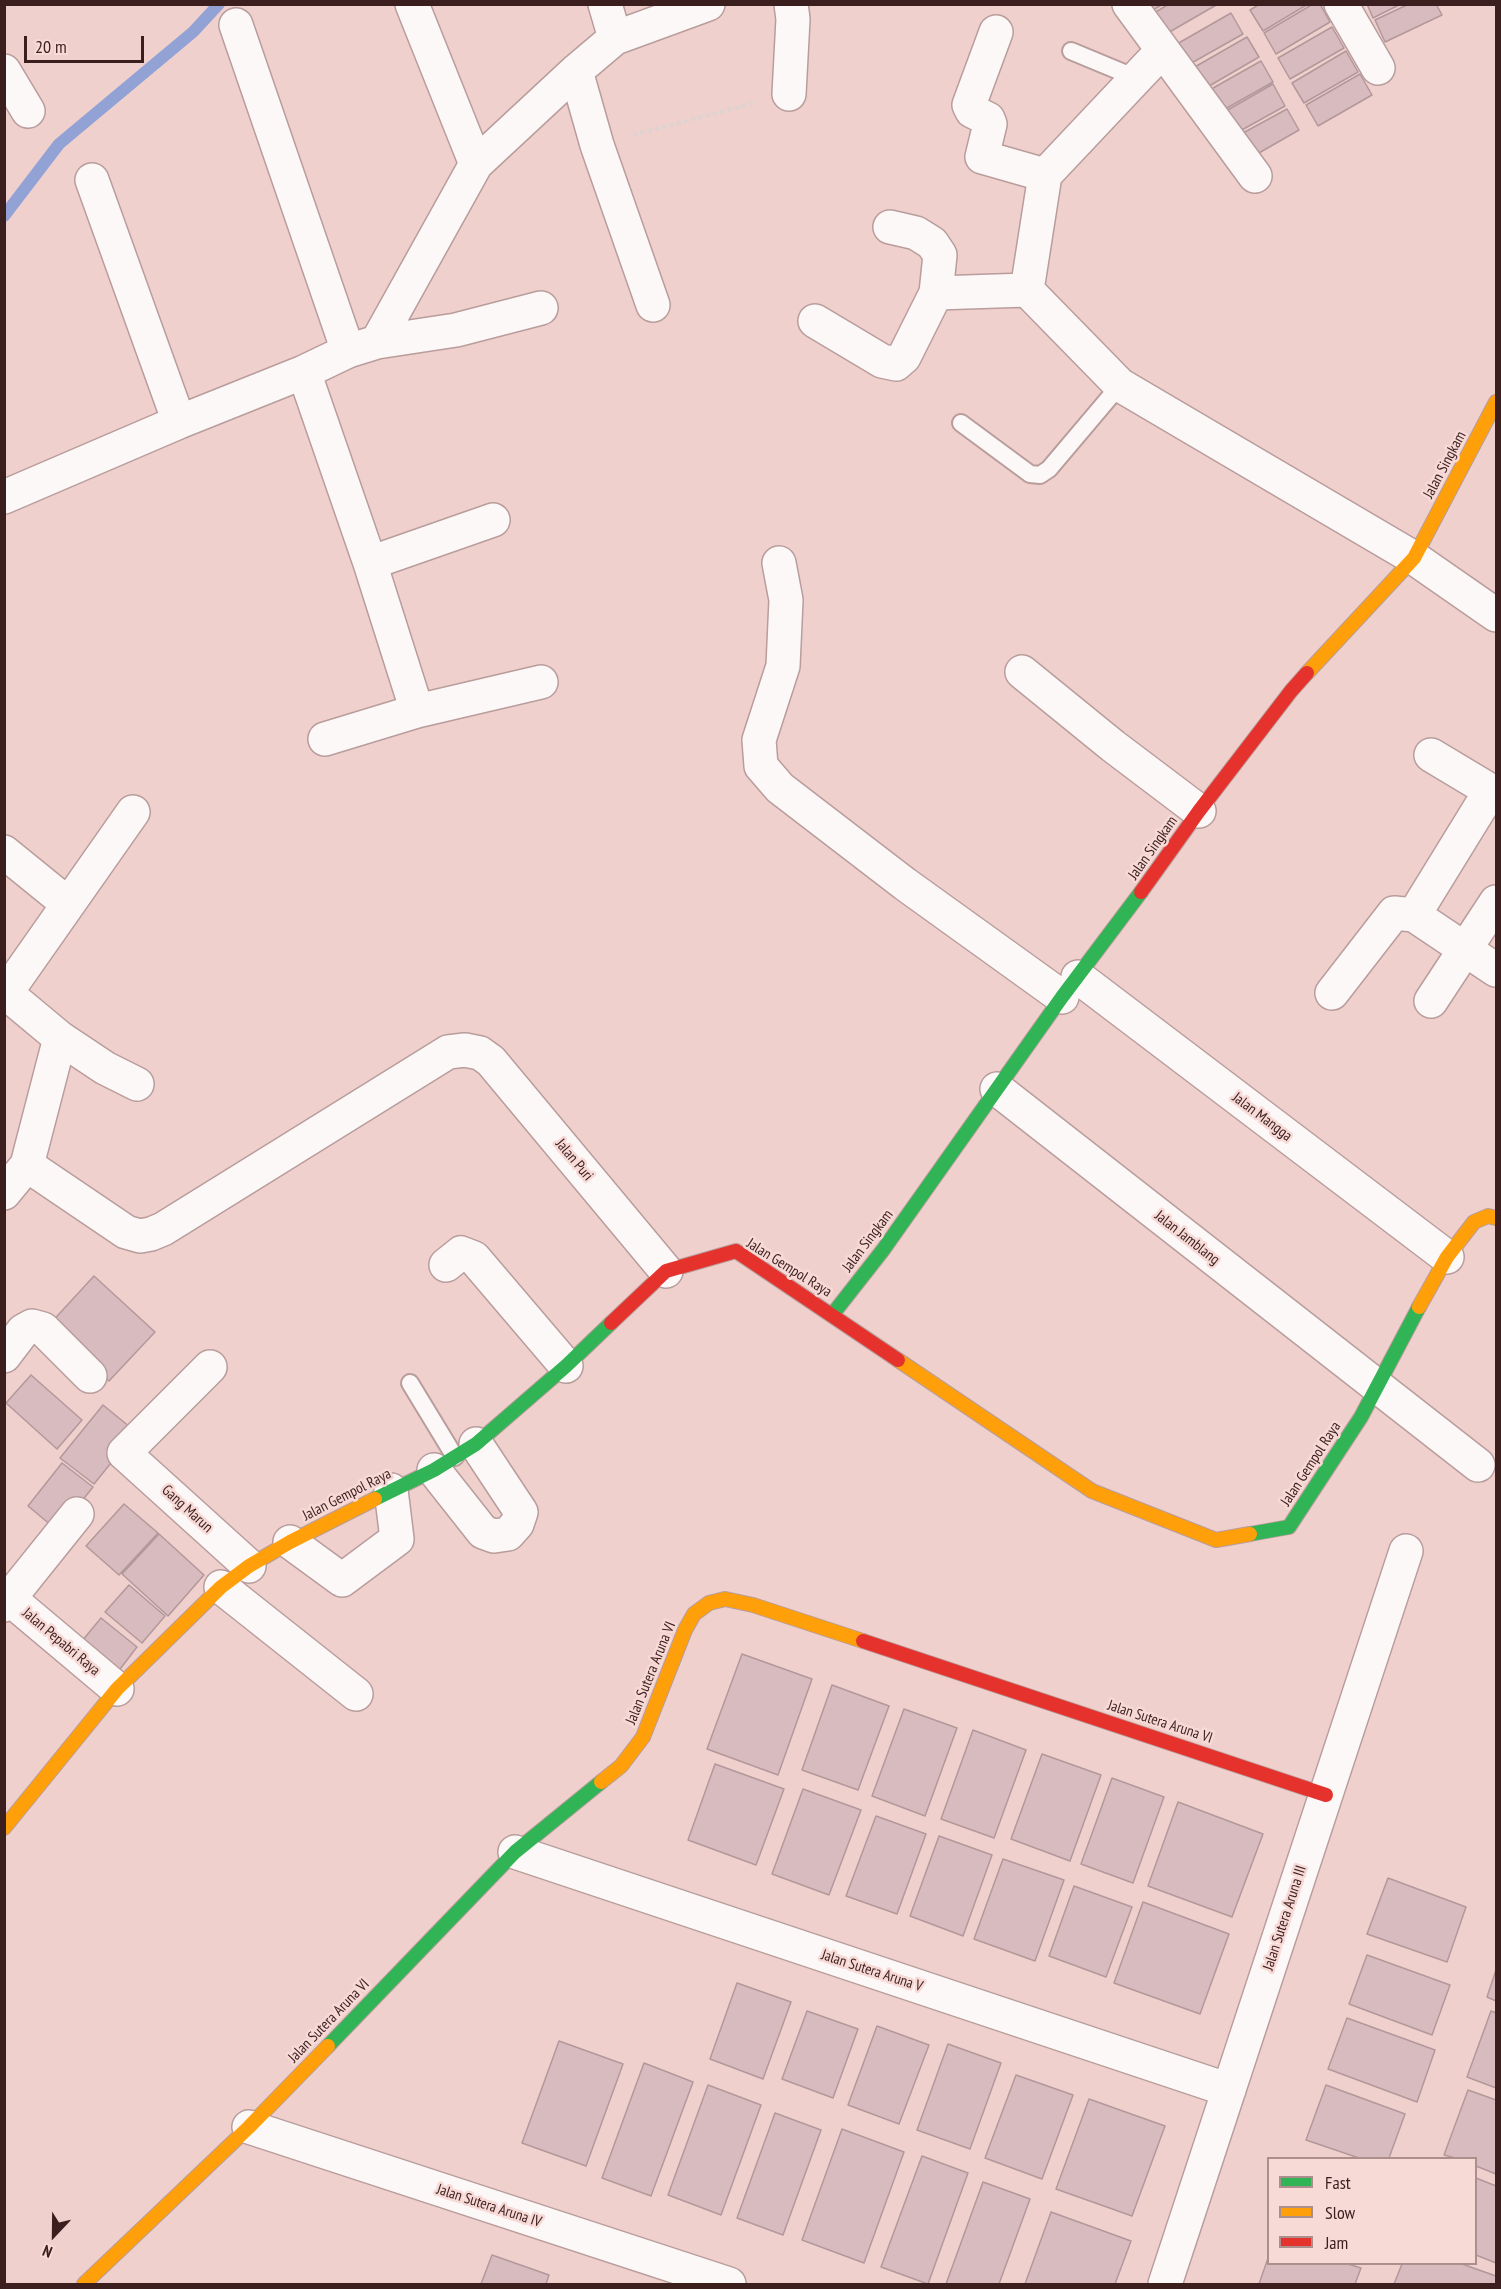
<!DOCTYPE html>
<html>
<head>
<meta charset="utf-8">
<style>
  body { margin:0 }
  #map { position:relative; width:1501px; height:2289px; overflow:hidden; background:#f0d0cd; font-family:"PT Sans Narrow",sans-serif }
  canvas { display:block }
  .frame { position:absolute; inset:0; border:6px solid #3b1f1e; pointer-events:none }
  .legend { position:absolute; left:1267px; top:2157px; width:210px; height:108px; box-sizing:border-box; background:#f7d9d6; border:2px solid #ac8f8c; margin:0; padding:8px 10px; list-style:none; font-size:18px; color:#3b1f1e }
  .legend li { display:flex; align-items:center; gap:12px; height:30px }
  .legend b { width:30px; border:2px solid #ac8f8c }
  .north { position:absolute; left:24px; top:2205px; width:60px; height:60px; -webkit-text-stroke:4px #f7d9d6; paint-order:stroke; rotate:202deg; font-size:16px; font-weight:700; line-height:24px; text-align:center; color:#3b1f1e }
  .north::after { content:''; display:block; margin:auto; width:21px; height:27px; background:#3b1f1e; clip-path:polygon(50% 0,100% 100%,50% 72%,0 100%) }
  .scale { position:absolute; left:24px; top:36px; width:120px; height:27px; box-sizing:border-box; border:3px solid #3b1f1e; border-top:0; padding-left:8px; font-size:18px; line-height:21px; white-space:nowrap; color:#3b1f1e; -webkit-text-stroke:4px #f7d9d6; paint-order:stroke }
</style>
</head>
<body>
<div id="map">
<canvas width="1501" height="2289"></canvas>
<div class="frame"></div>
<ul class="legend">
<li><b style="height:8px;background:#30b455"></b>Fast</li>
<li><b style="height:8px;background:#ff9f0a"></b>Slow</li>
<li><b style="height:8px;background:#e5322d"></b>Jam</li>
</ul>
<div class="north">N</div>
<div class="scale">20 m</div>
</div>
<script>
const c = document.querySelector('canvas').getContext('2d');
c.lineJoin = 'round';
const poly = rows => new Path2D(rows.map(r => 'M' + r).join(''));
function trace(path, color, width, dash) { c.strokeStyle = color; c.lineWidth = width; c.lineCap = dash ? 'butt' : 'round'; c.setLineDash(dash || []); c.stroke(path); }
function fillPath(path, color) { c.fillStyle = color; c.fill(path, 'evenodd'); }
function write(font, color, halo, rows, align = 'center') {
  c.font = font + ' "PT Sans Narrow",sans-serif'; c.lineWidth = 5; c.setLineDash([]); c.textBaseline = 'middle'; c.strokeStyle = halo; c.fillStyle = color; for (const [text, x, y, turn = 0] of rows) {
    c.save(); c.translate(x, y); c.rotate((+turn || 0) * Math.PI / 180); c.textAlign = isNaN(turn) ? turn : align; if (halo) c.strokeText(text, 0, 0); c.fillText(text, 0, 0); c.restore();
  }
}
const stream = poly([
  [4,216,59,144,193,32,219,4]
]);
const building = poly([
  [1143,4,1163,4,1148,13,1143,4],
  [1169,4,1218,4,1166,34,1154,13,1169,4],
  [1260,4,1308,4,1263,31,1250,10,1260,4],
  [1313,4,1320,4,1330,22,1276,54,1264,33,1313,4],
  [1367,4,1401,4,1373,18,1367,4],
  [1409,4,1436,4,1442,15,1385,42,1375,20,1409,4],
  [1231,13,1243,34,1188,65,1177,44,1231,13],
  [1332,27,1344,48,1290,79,1278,58,1332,27],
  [1247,37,1259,57,1204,89,1193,68,1247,37],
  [1346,51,1358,72,1304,103,1292,83,1346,51],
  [1261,61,1273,82,1218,113,1206,92,1261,61],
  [1360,74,1372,95,1318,126,1306,105,1360,74],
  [1273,84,1285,106,1231,136,1219,115,1273,84],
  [1287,109,1299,130,1245,161,1232,139,1287,109],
  [94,1276,155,1332,109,1381,48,1326,94,1276],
  [31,1375,82,1420,57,1449,6,1403,31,1375],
  [103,1405,136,1432,94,1484,60,1458,103,1405],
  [62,1463,93,1487,58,1531,28,1506,62,1463],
  [124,1504,158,1533,119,1575,86,1546,124,1504],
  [159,1534,204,1575,168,1616,122,1574,159,1534],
  [129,1585,165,1616,142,1643,105,1612,129,1585],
  [101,1618,137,1647,114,1677,77,1647,101,1618],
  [742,1654,812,1679,778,1775,707,1749,742,1654],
  [832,1685,889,1706,858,1790,802,1770,832,1685],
  [904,1709,957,1728,925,1816,872,1796,904,1709],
  [973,1730,1026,1750,994,1838,941,1819,973,1730],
  [1042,1754,1101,1775,1070,1861,1011,1839,1042,1754],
  [715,1764,784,1789,756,1865,688,1840,715,1764],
  [1112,1778,1164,1797,1133,1883,1081,1864,1112,1778],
  [803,1789,861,1810,829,1895,772,1874,803,1789],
  [1178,1802,1263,1834,1232,1917,1148,1886,1178,1802],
  [876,1816,926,1834,897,1914,846,1896,876,1816],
  [939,1836,992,1855,963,1936,910,1916,939,1836],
  [1003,1859,1064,1880,1035,1961,974,1939,1003,1859],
  [1388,1878,1466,1907,1447,1962,1367,1934,1388,1878],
  [1074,1886,1132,1907,1106,1977,1049,1956,1074,1886],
  [1143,1902,1229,1934,1200,2014,1114,1983,1143,1902],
  [1367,1955,1450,1985,1432,2035,1349,2004,1367,1955],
  [1496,1970,1496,2001,1487,1997,1496,1970],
  [737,1983,791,2002,763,2079,710,2059,737,1983],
  [807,2011,858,2029,833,2098,782,2079,807,2011],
  [1491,2011,1496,2013,1496,2088,1467,2077,1491,2011],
  [1347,2018,1435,2050,1417,2102,1328,2069,1347,2018],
  [877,2026,929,2045,899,2124,848,2105,877,2026],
  [559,2041,623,2064,586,2166,522,2143,559,2041],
  [948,2044,1001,2063,970,2149,917,2130,948,2044],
  [644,2063,693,2082,651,2196,602,2178,644,2063],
  [1016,2075,1073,2095,1042,2179,985,2158,1016,2075],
  [708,2085,761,2105,721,2215,668,2195,708,2085],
  [1326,2085,1405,2114,1389,2158,1359,2158,1306,2140,1326,2085],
  [1468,2090,1496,2100,1496,2174,1476,2166,1476,2158,1455,2158,1444,2155,1468,2090],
  [1089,2099,1165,2126,1132,2216,1056,2189,1089,2099],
  [775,2113,821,2130,783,2235,737,2218,775,2113],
  [842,2129,904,2152,864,2263,802,2240,842,2129],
  [922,2156,968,2173,928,2284,881,2267,922,2156],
  [1476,2178,1496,2186,1496,2263,1476,2255,1476,2178],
  [983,2182,1030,2199,999,2284,946,2284,983,2182],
  [1051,2212,1131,2241,1115,2284,1025,2284,1051,2212],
  [492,2255,549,2275,546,2284,481,2284,492,2255],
  [1268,2258,1268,2264,1348,2264,1361,2268,1355,2284,1259,2284,1268,2258],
  [1402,2264,1462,2264,1496,2276,1496,2284,1394,2284,1402,2264]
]);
const path = poly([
  [633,135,754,103]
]);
const lane = poly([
  [1071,51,1136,78],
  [961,423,1030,474,1040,475,1049,469,1120,385],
  [410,1383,455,1457]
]);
const street = poly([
  [412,4,476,164],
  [605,4,615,38],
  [1129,4,1255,176],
  [1341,4,1378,68],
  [236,25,348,351],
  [996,32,969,105,972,111,988,119,990,124,982,157,1045,175],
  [1162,51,1045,175,1027,290,1120,385,1414,558,1496,615],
  [4,71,28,111],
  [576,71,597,145,653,305],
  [789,94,793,19,791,4],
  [92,180,179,422],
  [890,227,916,233,932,243,940,255,936,293],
  [815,321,882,361,896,364,904,357,936,293,1027,290],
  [377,342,476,164,576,71,615,38,708,4],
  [304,372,370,563,417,711],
  [4,497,179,422,304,372,348,351,377,342,456,330,541,308],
  [370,563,493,520],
  [779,563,786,600,783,666,759,740,761,766,780,788,905,884,1062,997],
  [1022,672,1113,746,1199,811],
  [325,739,417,711,541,682],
  [133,812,6,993,60,1038,105,1068,137,1084],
  [4,852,68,904],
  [1414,915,1486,798,1486,788,1431,755],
  [1078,977,1447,1257],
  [1332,993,1394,913,1414,915,1496,970],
  [1431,1001,1496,902],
  [997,1089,1478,1465],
  [27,1165,60,1038],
  [4,1193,27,1165,126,1232,140,1236,151,1234,163,1229,448,1052,465,1050,480,1053,491,1061,666,1271],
  [446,1265,461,1253,474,1258,566,1366],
  [4,1356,23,1331,32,1326,43,1329,90,1376],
  [210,1367,124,1453,249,1566],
  [434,1470,483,1532,494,1536,508,1534,517,1524,521,1512,476,1444],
  [290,1542,342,1580,397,1539,391,1490],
  [221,1587,356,1694],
  [4,1594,117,1689],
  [4,1605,77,1514],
  [515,1852,1229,2090],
  [249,2127,729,2284],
  [1165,2284,1406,1551]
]);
const fast = poly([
  [832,1315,883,1250,1062,997,1141,892],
  [375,1499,434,1470,476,1444,566,1366,611,1323],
  [1250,1534,1289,1527,1361,1417,1419,1307],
  [328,2046,515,1852,601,1782]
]);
const slow = poly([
  [1307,673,1414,558,1496,402],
  [1419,1307,1447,1257,1474,1222,1488,1216,1496,1218],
  [898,1360,1092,1491,1216,1540,1250,1534],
  [601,1782,621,1766,643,1737,685,1630,694,1614,709,1603,725,1599,753,1605,863,1641],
  [4,1828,117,1689,221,1587,249,1566,290,1542,375,1499],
  [84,2284,249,2127,328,2046]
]);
const jam = poly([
  [1141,892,1199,811,1291,691,1307,673],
  [611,1323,666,1271,736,1251,898,1360],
  [863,1641,1326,1795]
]);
const streetNames = [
  ["Jalan Singkam",1445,465,-62],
  ["Jalan Singkam",1153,848,-55],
  ["Jalan Mangga",1262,1117,37],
  ["Jalan Puri",574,1160,50],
  ["Jalan Jamblang",1187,1238,38],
  ["Jalan Singkam",868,1241,-53],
  ["Jalan Gempol Raya",789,1268,32],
  ["Jalan Gempol Raya",1311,1464,-57],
  ["Jalan Gempol Raya",347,1495,-27],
  ["Gang Marun",187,1509,42],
  ["Jalan Pepabri Raya",61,1642,40],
  ["Jalan Sutera Aruna VI",651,1673,-68],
  ["Jalan Sutera Aruna VI",1160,1722,18],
  ["Jalan Sutera Aruna III",1285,1918,-72],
  ["Jalan Sutera Aruna V",872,1971,18],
  ["Jalan Sutera Aruna VI",329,2021,-46],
  ["Jalan Sutera Aruna IV",489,2206,18]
];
trace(stream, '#92a2d5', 12);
fillPath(building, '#d8bbbe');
trace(building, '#b2989a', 1.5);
trace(lane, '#b89d9c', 20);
trace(street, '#b89d9c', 36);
trace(fast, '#b89d9c', 16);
trace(slow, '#b89d9c', 16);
trace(jam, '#b89d9c', 16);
trace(path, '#ddd3d1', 4, [4.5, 3]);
trace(lane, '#fdf8f8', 16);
trace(street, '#fdf8f8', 33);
trace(fast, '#30b455', 14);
trace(slow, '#ff9f0a', 14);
trace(jam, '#e5322d', 14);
write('15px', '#3b1f1e', '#f7d9d6', streetNames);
</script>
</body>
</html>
